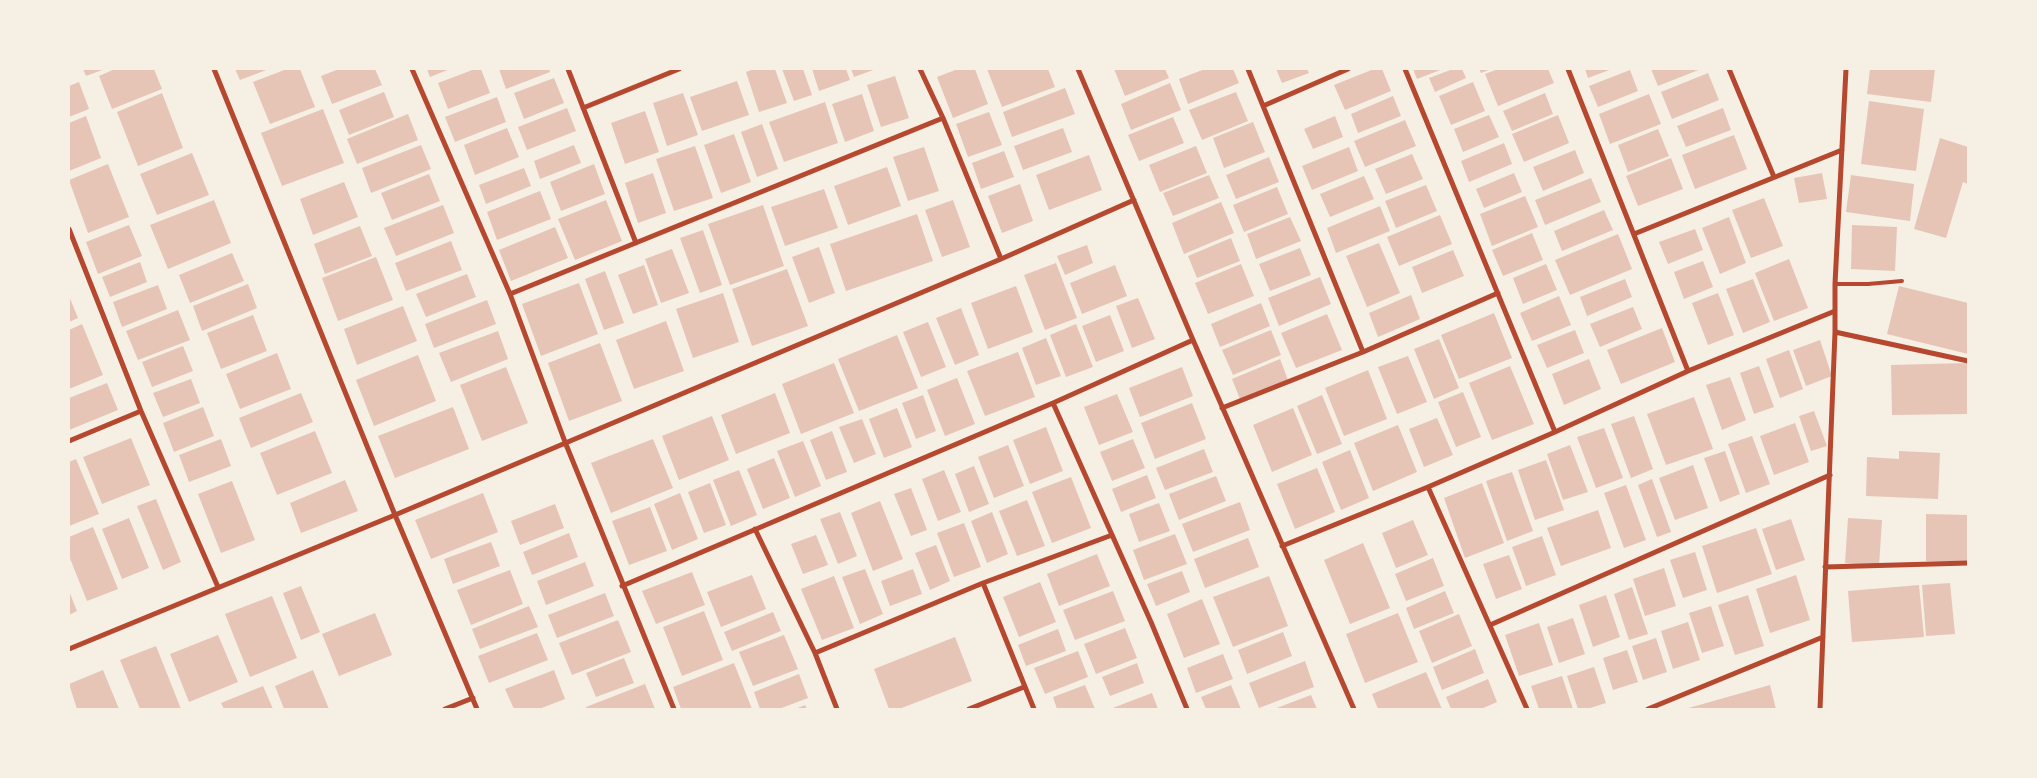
<!DOCTYPE html>
<html>
<head>
<meta charset="utf-8">
<style>
  body { margin:0 }
  #map { position:relative; width:2037px; height:778px; overflow:hidden; background:#f6efe4; font-family:"Titillium Web",sans-serif }
  canvas { display:block }
  .frame { position:absolute; inset:0; border:70px solid #f6efe4; pointer-events:none }
</style>
</head>
<body>
<div id="map">
<canvas width="2037" height="778"></canvas>
<div class="frame"></div>
</div>
<script>
const c = document.querySelector('canvas').getContext('2d');
c.lineJoin = 'round';
function fillPath(path, color) { c.fillStyle = color; c.fill(path, 'evenodd'); }
const poly = rows => new Path2D(rows.map(r => 'M' + r).join(''));
function trace(path, color, width, dash) { c.strokeStyle = color; c.lineWidth = width; c.lineCap = dash ? 'butt' : 'round'; c.setLineDash(dash || []); c.stroke(path); }
const building = poly([
  [83,69,105,69,86,76],
  [115,69,154,69,162,89,112,109,99,76],
  [235,69,269,69,240,80],
  [287,69,300,69,315,107,270,124,253,82],
  [339,69,375,69,382,85,332,104,321,76],
  [427,69,450,69,430,77],
  [475,69,481,69,490,93,448,109,438,83],
  [499,69,549,69,550,72,506,89],
  [754,69,775,69,787,103,759,112,746,72],
  [782,69,803,69,812,95,794,101],
  [812,69,846,69,850,80,819,91],
  [851,69,876,69,854,77],
  [958,69,975,69,988,104,953,118,937,77],
  [987,69,1048,69,1055,87,1002,107],
  [1114,69,1165,69,1169,78,1125,96],
  [1205,69,1233,69,1239,83,1188,104,1179,79],
  [1276,69,1307,69,1309,73,1282,83],
  [1374,69,1382,69,1391,91,1345,110,1334,85],
  [1413,69,1443,69,1417,79],
  [1453,69,1462,69,1466,78,1435,92,1429,78],
  [1479,69,1491,69,1481,73],
  [1498,69,1548,69,1554,83,1498,106,1485,74],
  [1585,69,1612,69,1588,78],
  [1651,69,1701,69,1658,86],
  [1870,69,1935,69,1931,102,1867,94],
  [1630,70,1638,91,1598,107,1589,86],
  [1708,73,1719,100,1672,119,1661,92],
  [895,76,909,118,881,127,867,85],
  [554,78,564,103,524,119,514,93],
  [737,81,749,115,702,131,690,97],
  [79,82,89,109,69,117,69,86],
  [1473,82,1485,111,1451,125,1439,96],
  [1170,83,1181,110,1131,130,1121,104],
  [1065,88,1075,114,1012,137,1003,112],
  [384,92,394,117,349,135,339,110],
  [1236,92,1248,121,1202,140,1189,110],
  [162,93,183,148,138,166,117,112],
  [683,93,698,135,667,146,653,103],
  [1545,93,1553,114,1512,131,1503,111],
  [862,94,874,131,845,142,832,104],
  [1649,94,1661,124,1610,144,1599,114],
  [1393,96,1401,116,1358,133,1351,114],
  [497,97,506,122,455,142,445,117],
  [1869,101,1924,109,1916,171,1861,164],
  [825,102,838,143,784,162,769,122],
  [567,108,576,131,527,150,518,127],
  [1723,108,1731,130,1686,147,1677,126],
  [323,109,344,163,282,186,261,133],
  [645,111,659,152,625,164,611,123],
  [989,112,1002,145,968,157,956,124],
  [408,114,418,140,357,164,347,139],
  [1489,115,1499,137,1463,152,1454,129],
  [1558,115,1569,143,1524,162,1512,134],
  [86,116,101,158,69,171,69,123],
  [1335,116,1343,137,1313,149,1304,129],
  [1173,117,1184,143,1139,161,1128,135],
  [1405,120,1416,146,1365,167,1354,141],
  [1253,122,1265,152,1224,168,1213,138],
  [762,124,778,169,757,177,741,132],
  [507,128,519,157,475,175,464,145],
  [1063,128,1072,152,1023,170,1014,146],
  [1658,129,1669,156,1628,172,1618,145],
  [734,134,751,182,721,193,704,145],
  [1734,135,1747,169,1695,189,1682,155],
  [1940,138,1968,147,1968,184,1963,182,1946,238,1914,229],
  [1504,143,1512,164,1469,182,1461,161],
  [421,145,431,169,371,193,362,168],
  [574,145,581,163,540,179,534,161],
  [695,146,713,198,674,211,656,159],
  [1196,146,1207,173,1160,192,1149,165],
  [924,147,939,191,908,201,893,157],
  [1349,147,1358,171,1312,190,1302,166],
  [1575,150,1584,173,1543,191,1533,167],
  [1004,151,1014,177,981,189,972,163],
  [192,153,209,195,157,215,140,174],
  [1412,154,1423,179,1386,194,1375,169],
  [1089,155,1102,190,1049,210,1036,175],
  [1269,157,1279,182,1236,199,1226,175],
  [1671,158,1683,189,1638,206,1626,176],
  [108,164,129,217,88,233,69,180],
  [594,164,605,194,561,211,550,182],
  [887,167,901,206,848,225,834,186],
  [524,168,531,186,486,204,479,185],
  [653,173,666,213,638,223,625,183],
  [1514,173,1522,192,1484,208,1476,189],
  [1822,173,1827,199,1799,203,1794,178],
  [429,174,440,201,392,220,381,193],
  [1209,175,1219,198,1173,216,1163,193],
  [1851,175,1914,184,1910,221,1846,212],
  [1364,176,1374,199,1330,217,1320,194],
  [1591,178,1601,202,1545,225,1535,200],
  [344,182,358,217,313,235,300,199],
  [1020,184,1033,221,1002,233,988,196],
  [1426,185,1437,211,1396,228,1385,201],
  [1277,187,1288,214,1244,232,1233,205],
  [824,189,838,228,785,246,771,207],
  [540,191,551,219,497,240,487,212],
  [1525,196,1538,227,1492,246,1480,214],
  [1764,198,1783,246,1751,258,1732,210],
  [214,200,231,243,168,269,150,225],
  [606,200,622,241,575,260,558,219],
  [953,200,970,247,942,257,925,210],
  [1221,202,1234,233,1184,254,1172,223],
  [443,205,454,233,396,256,384,228],
  [763,205,784,266,730,285,708,224],
  [1380,206,1390,231,1336,253,1327,228],
  [1604,210,1613,230,1562,251,1554,231],
  [917,214,933,261,846,291,830,244],
  [1440,215,1452,244,1399,266,1387,237],
  [1290,217,1301,241,1256,259,1247,234],
  [1729,217,1746,263,1720,274,1702,228],
  [129,225,142,256,98,274,86,242],
  [1852,225,1897,227,1895,271,1851,269],
  [360,226,372,256,325,274,314,244],
  [555,227,568,258,511,281,499,250],
  [1695,229,1703,250,1668,264,1659,242],
  [703,230,722,285,700,293,680,238],
  [1532,233,1543,260,1503,276,1492,250],
  [1618,234,1632,269,1570,295,1555,260],
  [1231,238,1240,261,1197,278,1188,256],
  [451,241,462,270,406,291,395,263],
  [1379,243,1400,293,1367,307,1346,256],
  [1087,245,1093,263,1065,275,1057,256],
  [819,247,835,293,809,303,792,257],
  [1300,248,1311,275,1270,291,1259,264],
  [672,249,689,293,661,303,645,259],
  [1453,250,1464,276,1422,293,1412,267],
  [232,253,244,281,190,303,179,275],
  [376,257,393,300,338,321,322,278],
  [1789,259,1808,308,1774,321,1755,273],
  [1703,261,1713,287,1684,299,1674,272],
  [140,262,147,282,110,297,102,277],
  [1056,263,1077,318,1045,330,1024,275],
  [1241,264,1254,296,1208,314,1195,283],
  [1546,264,1557,290,1523,304,1513,278],
  [644,265,658,305,633,314,618,275],
  [1115,265,1127,296,1082,314,1070,283],
  [787,269,808,326,752,346,732,289],
  [605,271,624,323,604,330,585,279],
  [467,274,476,297,426,317,416,294],
  [1320,277,1331,304,1279,326,1268,298],
  [1625,279,1632,297,1587,316,1580,297],
  [1753,279,1770,322,1743,333,1726,289],
  [579,283,598,334,541,356,522,304],
  [248,284,257,308,202,331,193,306],
  [158,285,167,309,122,327,113,302],
  [1016,286,1033,332,988,349,971,303],
  [1899,286,1968,303,1968,354,1887,334],
  [723,293,739,342,693,358,676,309],
  [1718,293,1734,335,1708,345,1692,303],
  [1411,295,1420,319,1378,337,1369,313],
  [69,296,78,318,69,322],
  [1559,296,1571,325,1532,341,1520,313],
  [1138,298,1155,339,1132,348,1116,306],
  [487,300,496,324,434,348,425,324],
  [1261,303,1270,326,1220,347,1211,324],
  [403,306,417,341,357,365,344,329],
  [1633,307,1642,329,1600,347,1590,324],
  [961,308,979,355,955,365,936,318],
  [178,310,190,340,138,360,126,331],
  [1494,313,1512,358,1459,379,1441,335],
  [1327,314,1342,350,1296,368,1281,333],
  [253,315,267,351,221,369,207,333],
  [1110,315,1124,351,1096,362,1082,326],
  [666,321,684,371,634,389,616,340],
  [928,322,946,367,921,377,903,332],
  [82,324,103,375,69,389,69,330],
  [1076,324,1093,367,1066,377,1050,335],
  [1662,328,1675,362,1621,384,1607,350],
  [1271,330,1281,355,1233,375,1222,350],
  [1575,330,1584,353,1547,368,1537,345],
  [498,331,508,359,451,382,439,353],
  [897,335,918,388,859,411,838,359],
  [1046,338,1061,376,1036,385,1022,348],
  [1439,339,1459,388,1434,399,1414,349],
  [1820,340,1832,376,1806,386,1793,350],
  [600,343,622,401,569,421,548,363],
  [183,346,193,371,152,387,142,362],
  [1789,350,1803,389,1780,398,1766,359],
  [1018,352,1035,397,985,416,967,371],
  [277,353,291,389,240,409,226,374],
  [418,355,436,401,374,426,356,380],
  [1408,356,1427,402,1397,414,1378,367],
  [1280,359,1288,380,1240,399,1232,379],
  [1589,359,1601,389,1564,405,1552,374],
  [834,363,854,413,801,434,782,384],
  [1968,363,1968,414,1892,415,1891,365],
  [1510,366,1534,424,1492,440,1469,383],
  [1759,366,1774,407,1754,414,1740,373],
  [506,367,528,423,482,441,460,385],
  [1182,367,1193,396,1140,417,1129,388],
  [1368,370,1387,419,1344,436,1325,388],
  [1730,377,1746,420,1722,430,1706,385],
  [957,378,975,424,945,436,927,390],
  [191,379,200,403,163,417,153,393],
  [107,383,118,410,69,430,69,398],
  [1463,392,1481,437,1456,447,1438,402],
  [301,393,313,422,251,448,239,418],
  [775,393,790,433,736,454,721,415],
  [1117,394,1133,432,1099,445,1084,407],
  [923,395,936,431,916,439,902,403],
  [1322,395,1342,444,1317,454,1297,406],
  [1694,397,1713,449,1666,465,1647,414],
  [1192,403,1206,439,1155,459,1141,423],
  [203,407,214,436,174,452,163,423],
  [453,407,469,449,395,478,378,436],
  [897,408,912,447,884,458,869,419],
  [1293,408,1312,455,1272,472,1253,425],
  [1814,411,1827,446,1811,451,1799,416],
  [712,416,729,460,679,480,662,436],
  [1634,416,1653,469,1631,478,1611,424],
  [1437,418,1453,455,1424,467,1409,429],
  [862,419,876,454,854,463,839,427],
  [1795,423,1809,462,1774,475,1760,436],
  [1398,425,1417,472,1373,491,1354,443],
  [1046,427,1063,471,1030,484,1013,440],
  [1604,428,1623,478,1596,488,1577,437],
  [315,431,332,473,277,495,260,453],
  [832,431,847,472,826,480,810,440],
  [1752,436,1770,484,1746,493,1728,444],
  [131,438,150,485,102,504,83,457],
  [221,439,231,466,189,482,179,455],
  [653,439,673,488,611,513,591,463],
  [1133,439,1145,468,1112,481,1100,452],
  [803,441,821,486,795,497,777,451],
  [1008,445,1024,486,994,498,978,457],
  [1570,445,1588,492,1563,500,1547,454],
  [1204,449,1213,472,1165,490,1156,468],
  [1350,450,1369,498,1341,510,1322,462],
  [1725,451,1740,494,1720,502,1704,458],
  [1899,451,1940,453,1938,499,1866,496,1867,457,1899,459],
  [774,458,790,498,763,509,747,469],
  [76,459,99,514,69,526,69,462],
  [1546,460,1564,510,1535,520,1518,470],
  [1693,465,1708,508,1675,520,1659,478],
  [974,466,989,504,969,512,955,474],
  [1317,468,1335,512,1295,529,1277,484],
  [739,470,757,515,731,526,713,480],
  [944,470,961,512,938,521,922,479],
  [1512,472,1533,531,1507,541,1486,481],
  [1147,475,1156,498,1121,512,1112,489],
  [1216,476,1226,501,1179,520,1169,494],
  [1071,477,1091,528,1052,543,1032,492],
  [1652,479,1671,532,1657,537,1638,485],
  [345,480,358,511,301,533,290,503],
  [232,481,255,540,221,553,198,494],
  [710,483,726,525,704,533,688,492],
  [1482,483,1504,543,1465,558,1444,498],
  [1626,485,1646,540,1624,548,1604,493],
  [911,488,927,530,911,536,894,494],
  [483,493,498,532,431,559,415,520],
  [680,493,698,539,672,550,654,504],
  [156,499,181,562,163,570,137,506],
  [1027,500,1045,546,1017,556,999,511],
  [880,501,903,559,873,571,851,513],
  [1240,502,1250,530,1193,552,1182,524],
  [1159,503,1170,531,1139,542,1129,514],
  [555,504,564,528,520,545,511,521],
  [650,507,667,551,629,565,612,521],
  [1598,510,1611,548,1561,566,1547,528],
  [840,512,857,556,838,564,820,519],
  [992,512,1008,554,987,563,971,521],
  [1926,514,1968,515,1968,562,1926,561],
  [129,518,149,568,122,579,102,529],
  [1848,518,1882,520,1879,566,1845,563],
  [1791,519,1805,560,1776,570,1762,529],
  [1413,520,1428,555,1396,568,1382,533],
  [964,523,981,567,954,577,937,533],
  [93,527,118,589,87,601,69,556,69,537],
  [1756,528,1772,574,1717,593,1702,546],
  [569,533,578,557,532,575,523,552],
  [1175,534,1187,564,1144,580,1133,550],
  [816,535,828,565,803,574,791,544],
  [1542,536,1556,575,1526,586,1512,547],
  [1248,538,1259,567,1205,588,1194,559],
  [491,542,500,566,453,584,444,559],
  [1363,543,1390,608,1350,624,1324,560],
  [936,545,950,581,930,590,915,553],
  [1695,552,1707,590,1683,598,1670,560],
  [1097,554,1110,586,1059,606,1047,574],
  [1509,555,1522,589,1496,599,1483,564],
  [1433,558,1444,586,1406,601,1395,574],
  [585,562,594,586,546,605,537,581],
  [1664,568,1676,606,1645,616,1633,579],
  [865,569,883,614,860,624,842,577],
  [913,569,922,594,890,606,881,581],
  [510,570,523,604,471,625,457,590],
  [1182,571,1190,592,1156,606,1147,584],
  [692,572,705,605,656,624,642,591],
  [752,575,766,609,721,627,707,592],
  [1796,575,1810,620,1770,633,1756,589],
  [834,576,854,628,822,640,801,589],
  [1269,576,1288,626,1233,647,1213,597],
  [1040,582,1056,622,1019,637,1003,597],
  [1950,583,1955,634,1926,636,1922,585],
  [1919,585,1924,637,1852,642,1848,591],
  [301,586,320,632,301,640,283,593],
  [1632,587,1648,634,1629,640,1614,594],
  [69,591,77,611,69,615],
  [1113,591,1125,621,1075,640,1063,610],
  [1445,591,1454,613,1414,629,1406,608],
  [605,593,614,616,557,638,548,615],
  [1606,595,1620,637,1593,647,1579,605],
  [1748,595,1764,646,1735,655,1718,605],
  [272,596,297,658,250,677,225,614],
  [1202,599,1220,644,1184,658,1167,614],
  [529,606,538,627,480,649,472,629],
  [1711,606,1724,646,1702,653,1689,613],
  [704,611,723,660,682,676,663,627],
  [773,612,781,631,732,651,724,632],
  [375,613,392,655,339,676,322,634],
  [1398,613,1418,662,1365,683,1346,634],
  [1459,614,1472,646,1432,663,1419,631],
  [1573,618,1585,654,1559,663,1547,627],
  [618,620,631,652,572,675,559,643],
  [1688,622,1700,660,1673,669,1661,631],
  [1539,623,1553,665,1519,676,1505,635],
  [1125,628,1137,658,1096,674,1084,644],
  [1058,629,1066,651,1026,666,1018,645],
  [1283,632,1292,656,1247,674,1238,650],
  [537,633,548,660,489,683,478,656],
  [218,635,238,682,189,702,170,654],
  [784,635,798,669,753,686,739,652],
  [955,637,972,681,899,709,889,709,874,669],
  [1656,638,1667,672,1643,680,1632,646],
  [156,646,181,709,140,709,120,660],
  [1475,649,1484,673,1442,690,1433,667],
  [1627,650,1638,682,1613,690,1603,658],
  [1078,651,1088,677,1045,694,1034,668],
  [1223,654,1233,679,1196,693,1187,668],
  [624,658,634,683,596,697,586,673],
  [1305,661,1314,687,1259,708,1249,683],
  [734,663,752,709,681,709,673,687],
  [1137,663,1144,683,1110,696,1102,677],
  [1594,667,1606,703,1587,709,1578,709,1567,676],
  [103,670,119,709,77,709,69,684],
  [313,670,329,709,284,709,275,686],
  [554,670,565,699,539,709,514,709,505,689],
  [1426,672,1442,709,1378,709,1372,694],
  [799,674,808,698,779,709,760,709,754,692],
  [1562,676,1573,709,1539,709,1531,686],
  [1488,679,1497,702,1481,709,1451,709,1446,697],
  [645,684,655,709,587,709,586,707],
  [1085,685,1095,709,1057,709,1053,697],
  [1231,685,1241,709,1206,709,1201,697],
  [1770,685,1776,709,1685,709],
  [263,686,273,709,224,709,221,703],
  [1152,693,1158,709,1110,709],
  [1311,695,1317,709,1274,709],
  [805,705,807,709,795,709]
]);
const service = poly([
  [1835,284,1868,284,1902,281]
]);
const minor = poly([
  [214,69,395,515,477,709],
  [412,69,510,294,565,442,674,709],
  [568,69,636,243],
  [920,69,943,118,1001,259],
  [1078,69,1193,340,1354,709],
  [1248,69,1363,352],
  [1405,69,1555,432],
  [1568,69,1688,371],
  [1729,69,1774,177],
  [1263,106,1348,69],
  [583,108,679,69],
  [69,229,141,411,218,587],
  [1634,234,1842,150],
  [510,294,943,118],
  [1835,332,1968,361],
  [1053,403,1151,622,1187,709],
  [1222,408,1363,352,1498,293],
  [69,441,141,411],
  [1428,487,1527,709],
  [755,529,815,653,837,709],
  [1282,546,1428,487,1555,432,1688,371,1835,311],
  [1825,567,1968,563],
  [983,583,1034,709],
  [622,586,1053,403,1193,340],
  [1490,625,1830,475],
  [69,649,395,515,1001,259,1134,200],
  [815,653,983,583,1112,535],
  [445,709,473,698],
  [969,709,1024,687],
  [1648,709,1823,637],
  [1820,709,1835,332,1835,284,1846,69]
]);
fillPath(building, '#e6c5b7');
trace(service, '#b5482f', 4);
trace(minor, '#b5482f', 5);
</script>
</body>
</html>
